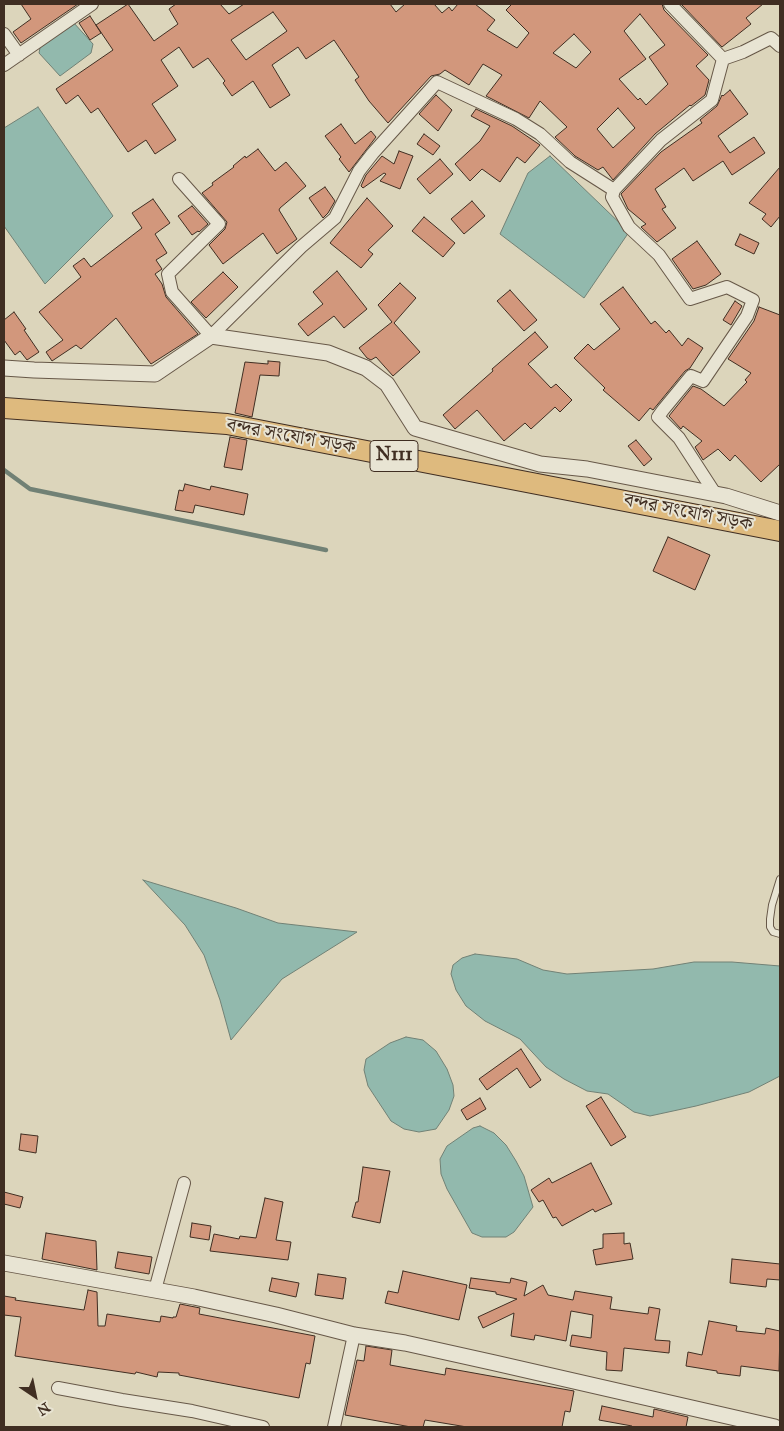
<!DOCTYPE html>
<html>
<head>
<meta charset="utf-8">
<style>
  body { margin:0 }
  #map { position:relative; width:784px; height:1431px; overflow:hidden; background:#dcd5bb; font-family:"IM FELL Great Primer",serif }
  canvas { display:block }
  .frame { position:absolute; inset:0; border:5px solid #402e22; pointer-events:none }
  .north { position:absolute; left:10px; top:1371px; width:50px; height:50px; -webkit-text-stroke:4px #e8e4d3; paint-order:stroke; rotate:146deg; font-size:14px; font-weight:700; line-height:20px; text-align:center; color:#402e22 }
  .north::after { content:''; display:block; margin:auto; width:18px; height:22px; background:#402e22; clip-path:polygon(50% 0,100% 100%,50% 72%,0 100%) }
</style>
</head>
<body>
<div id="map">
<canvas width="784" height="1431"></canvas>
<div class="frame"></div>
<div class="north">N</div>
</div>
<script>
const c = document.querySelector('canvas').getContext('2d');
c.lineJoin = 'round';
function fillPath(path, color) { c.fillStyle = color; c.fill(path, 'evenodd'); }
const poly = rows => new Path2D(rows.map(r => 'M' + r).join(''));
function trace(path, color, width, dash) { c.strokeStyle = color; c.lineWidth = width; c.lineCap = dash ? 'butt' : 'round'; c.setLineDash(dash || []); c.stroke(path); }
function write(font, color, halo, rows, align = 'center') {
  c.font = font + ' "IM FELL Great Primer","Noto Serif Bengali",serif'; c.lineWidth = 4; c.setLineDash([]); c.textBaseline = 'middle'; c.strokeStyle = halo; c.fillStyle = color; for (const [text, x, y, turn = 0] of rows) {
    c.save(); c.translate(x, y); c.rotate((+turn || 0) * Math.PI / 180); c.textAlign = isNaN(turn) ? turn : align; if (halo) c.strokeText(text, 0, 0); c.fillText(text, 0, 0); c.restore();
  }
}
const water = poly([
  [73,22,93,44,91,53,60,76,39,53,41,43,73,22],
  [38,107,113,216,45,284,4,226,4,128,38,107],
  [550,156,629,232,584,298,500,234,528,173,550,156],
  [143,880,236,908,278,923,357,932,282,979,231,1040,220,1000,204,955,185,925,143,880],
  [475,954,517,959,543,970,567,974,653,969,694,962,732,962,780,966,780,1076,749,1092,696,1106,650,1116,634,1112,608,1094,587,1091,564,1079,546,1067,520,1039,485,1021,466,1006,456,990,451,974,453,965,462,958,475,954],
  [406,1037,423,1040,436,1051,447,1069,453,1085,454,1096,449,1110,436,1129,419,1132,404,1129,391,1121,368,1086,364,1070,366,1059,390,1043,406,1037],
  [480,1126,494,1133,506,1145,516,1161,524,1176,533,1207,514,1232,506,1237,482,1237,472,1233,447,1189,441,1174,440,1159,447,1146,473,1128,480,1126]
]);
const stream = poly([
  [4,470,30,489,326,550]
]);
const building = poly([
  [21,4,78,4,21,43,13,32,31,19,21,4],
  [128,4,154,41,178,24,169,9,176,4,220,4,229,14,244,4,390,4,396,12,405,4,434,4,442,13,449,7,452,11,458,4,475,4,495,20,487,30,517,48,529,33,506,10,512,4,662,4,664,10,708,55,696,66,709,80,705,95,691,106,690,105,655,134,613,180,603,167,598,170,575,156,555,137,567,127,540,101,529,118,486,96,502,75,483,64,469,85,445,70,440,74,431,76,388,123,369,101,355,80,359,77,334,40,306,59,298,47,272,65,290,95,270,108,253,81,232,96,223,83,225,81,208,58,193,68,179,47,161,60,178,86,152,104,176,140,155,154,146,140,128,152,98,108,91,113,78,95,66,104,56,89,113,50,96,25,128,4],
  [273,12,287,31,246,60,231,40,273,12],
  [640,14,665,45,649,57,668,84,646,105,640,98,638,100,619,79,646,59,624,31,640,14],
  [574,34,591,52,576,68,553,53,574,34],
  [618,108,635,128,613,148,597,129,618,108],
  [681,4,763,4,746,18,751,24,722,47,681,4],
  [90,16,101,33,90,40,79,23,90,16],
  [730,90,748,114,718,136,730,153,754,137,765,153,732,175,723,161,693,181,684,168,655,189,666,207,662,209,676,228,657,242,641,227,646,224,628,209,621,194,661,152,702,123,700,120,717,106,722,95,723,96,730,90],
  [436,95,452,110,438,131,419,114,436,95],
  [476,109,512,126,540,145,525,163,517,157,500,182,482,169,470,181,455,164,480,141,490,126,471,116,476,109],
  [341,124,355,144,371,131,376,137,349,172,339,159,341,157,325,136,341,124],
  [424,134,440,146,433,155,417,144,424,134],
  [258,149,275,171,286,162,306,186,280,208,279,210,297,239,277,254,263,233,223,264,209,245,225,229,227,222,202,193,213,185,212,183,234,167,233,166,245,156,246,158,258,149],
  [399,151,413,156,400,189,380,181,386,174,384,173,363,188,361,186,366,175,382,156,394,164,399,151],
  [440,159,453,174,430,194,417,179,440,159],
  [780,167,780,216,771,227,762,219,766,214,749,203,780,167],
  [325,187,335,201,328,213,323,218,309,198,325,187],
  [367,198,393,226,368,250,373,254,361,268,330,243,367,198],
  [153,199,170,223,155,234,167,253,156,260,162,269,155,274,162,284,166,297,198,334,151,364,116,318,81,349,76,345,52,361,46,352,63,340,39,312,81,277,73,266,84,258,91,267,142,228,132,213,153,199],
  [472,201,485,216,464,234,451,219,472,201],
  [192,206,208,224,199,232,198,231,192,235,178,216,192,206],
  [424,217,455,243,443,257,412,231,424,217],
  [740,234,759,243,754,254,735,245,740,234],
  [697,241,721,274,706,285,693,289,672,259,697,241],
  [337,271,367,309,344,328,334,316,308,336,298,324,323,304,313,292,337,271],
  [223,272,238,287,206,318,191,302,223,272],
  [400,283,416,298,394,323,420,352,393,376,376,357,371,360,367,358,359,348,392,322,378,305,400,283],
  [623,287,651,324,655,321,666,333,669,330,682,346,688,338,703,348,690,368,685,371,653,410,650,408,639,421,603,390,605,388,574,358,588,344,594,350,620,329,600,304,623,287],
  [510,290,537,320,524,331,497,301,510,290],
  [735,301,742,306,731,325,723,320,735,301],
  [759,307,780,315,780,464,761,482,735,455,730,461,718,449,703,460,695,447,702,441,683,426,681,429,669,416,693,386,701,389,724,406,747,382,745,380,751,373,728,359,754,321,759,307],
  [14,312,26,329,24,330,39,352,27,360,20,351,15,355,4,340,4,320,14,312],
  [535,332,548,347,528,364,551,388,556,384,572,400,560,412,555,407,531,429,525,423,504,441,477,410,455,429,443,415,493,371,492,369,535,332],
  [268,361,280,362,279,376,260,375,252,417,235,413,245,362,268,364,268,361],
  [230,437,247,440,242,470,224,467,230,437],
  [636,440,652,459,644,466,628,446,636,440],
  [185,484,210,490,211,486,248,494,244,515,195,505,193,513,175,510,179,490,183,491,185,484],
  [668,537,710,555,695,590,653,571,668,537],
  [521,1049,541,1080,530,1088,517,1068,487,1090,479,1079,521,1049],
  [601,1097,626,1137,611,1146,586,1106,601,1097],
  [480,1098,486,1109,467,1120,461,1110,480,1098],
  [21,1134,38,1136,36,1153,19,1150,21,1134],
  [591,1163,612,1204,595,1212,593,1209,562,1226,556,1217,553,1218,543,1200,539,1202,531,1190,549,1178,552,1183,591,1163],
  [363,1167,390,1171,380,1223,352,1217,356,1202,358,1202,363,1167],
  [4,1192,23,1197,20,1208,4,1204,4,1192],
  [265,1198,283,1202,276,1240,291,1242,288,1260,210,1251,214,1234,239,1239,240,1236,256,1238,265,1198],
  [192,1223,211,1226,209,1240,190,1237,192,1223],
  [46,1233,96,1241,97,1270,42,1259,46,1233],
  [624,1233,624,1244,630,1243,633,1259,596,1265,593,1250,603,1248,603,1234,624,1233],
  [118,1252,152,1257,149,1274,115,1268,118,1252],
  [732,1259,780,1264,780,1280,767,1279,766,1287,730,1283,732,1259],
  [403,1271,467,1285,459,1320,385,1303,388,1291,398,1293,403,1271],
  [318,1274,346,1278,343,1299,315,1295,318,1274],
  [272,1278,299,1283,296,1297,269,1291,272,1278],
  [471,1278,510,1283,511,1278,527,1282,524,1296,543,1285,548,1295,573,1300,575,1291,612,1297,610,1309,648,1314,649,1307,660,1309,655,1340,670,1341,669,1353,624,1348,622,1371,606,1370,607,1352,570,1346,572,1335,591,1338,593,1315,571,1311,566,1341,535,1335,534,1340,511,1336,514,1313,483,1328,478,1317,517,1299,496,1294,496,1292,469,1288,471,1278],
  [88,1290,97,1292,98,1326,105,1326,107,1314,160,1322,161,1316,173,1318,173,1317,176,1317,180,1304,200,1308,199,1314,315,1336,310,1364,306,1363,299,1398,179,1375,179,1373,158,1372,157,1377,136,1372,135,1374,15,1356,21,1317,4,1315,4,1296,16,1298,15,1300,84,1310,88,1290],
  [709,1321,737,1326,736,1331,765,1334,766,1328,780,1331,779,1371,741,1366,740,1376,717,1373,717,1371,686,1366,688,1352,702,1355,709,1321],
  [366,1346,392,1350,390,1365,445,1375,446,1368,574,1391,570,1412,565,1411,562,1427,467,1427,425,1420,423,1427,411,1427,345,1415,357,1360,364,1361,366,1346],
  [602,1406,653,1417,654,1409,688,1417,686,1427,632,1427,632,1426,599,1420,602,1406]
]);
const service = poly([
  [780,879,772,905,770,919,770,927,773,932,780,934]
]);
const minor = poly([
  [670,4,723,59,743,52,771,38,780,46],
  [4,34,19,55],
  [4,65,92,4],
  [179,179,219,224,168,274,172,292,211,336,301,247,335,218,359,171,373,153,437,82,516,119,540,134,570,162,614,190,612,197,629,227,659,255,690,299,727,287,753,300,747,316,703,381,691,376,663,410,658,417,679,438,716,495],
  [614,190,661,140,712,100,723,59],
  [155,1290,184,1183],
  [58,1388,122,1400,192,1411,263,1427],
  [334,1427,354,1335]
]);
const tertiary = poly([
  [4,368,34,370,155,374,211,336,328,353,366,368,387,384,415,428,540,464,587,469,726,496,780,513],
  [4,1263,194,1297,276,1315,354,1335,405,1343,495,1363,775,1427]
]);
const trunk = poly([
  [4,408,227,424,780,531]
]);
const shields = [
  [394,456,48]
];
const shieldNames = [
  ["N111",394,456]
];
const streetNames = [
  ["বন্দর সংযোগ সড়ক",291,437,10],
  ["বন্দর সংযোগ সড়ক",688,513,11]
];
fillPath(water, '#92b9ad');
trace(water, '#718175', 1);
trace(stream, '#718175', 4.5);
fillPath(building, '#d2977c');
trace(building, '#402e22', 1);
trace(service, '#675848', 8);
trace(minor, '#675848', 14);
trace(tertiary, '#675848', 17);
trace(trunk, '#402e22', 22);
trace(service, '#e8e4d3', 6);
trace(minor, '#e8e4d3', 12);
trace(tertiary, '#e8e4d3', 15);
trace(trunk, '#deba7e', 20);
for (const [x, y, w] of shields) { const box = new Path2D(); box.roundRect(x - w / 2, y - 15.5, w, 31, 4); c.fillStyle = '#e8e4d3'; c.fill(box); trace(box, '#402e22', 1); }
write('bold 18px', '#402e22', null, shieldNames);
write('19px', '#402e22', '#e8e4d3', streetNames);
</script>
</body>
</html>
